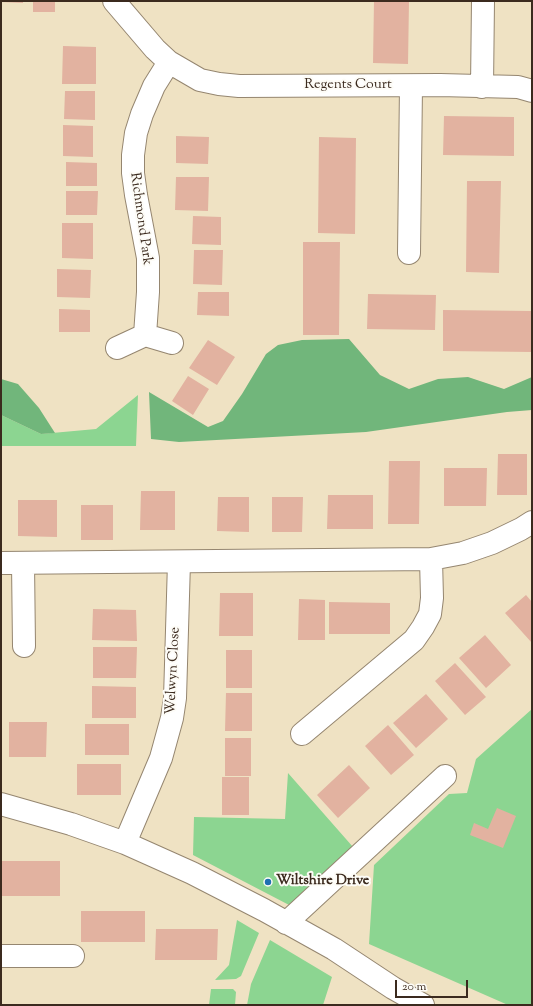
<!DOCTYPE html>
<html>
<head>
<meta charset="utf-8">
<style>
  body { margin:0 }
  #map { position:relative; width:533px; height:1006px; overflow:hidden; background:#efe2c3; font-family:"Sorts Mill Goudy",serif }
  canvas { display:block }
  .frame { position:absolute; inset:0; border:2px solid #3b2a1e; pointer-events:none }
  .scale { position:absolute; left:395px; top:980px; width:73px; height:18px; box-sizing:border-box; border:2px solid #3b2a1e; border-top:0; padding-left:5px; font-size:12px; line-height:14px; white-space:nowrap; color:#3b2a1e; -webkit-text-stroke:3px #fdfcf7; paint-order:stroke }
</style>
</head>
<body>
<div id="map">
<canvas width="533" height="1006"></canvas>
<div class="frame"></div>
<div class="scale">20 m</div>
</div>
<script>
const c = document.querySelector('canvas').getContext('2d');
c.lineJoin = 'round';
function fillPath(path, color) { c.fillStyle = color; c.fill(path, 'evenodd'); }
const poly = rows => new Path2D(rows.map(r => 'M' + r).join(''));
function trace(path, color, width, dash) { c.strokeStyle = color; c.lineWidth = width; c.lineCap = dash ? 'butt' : 'round'; c.setLineDash(dash || []); c.stroke(path); }
function write(font, color, halo, rows, align = 'center') {
  c.font = font + ' "Sorts Mill Goudy",serif'; c.lineWidth = 4; c.setLineDash([]); c.textBaseline = 'middle'; c.strokeStyle = halo; c.fillStyle = color; for (const [text, x, y, turn = 0] of rows) {
    c.save(); c.translate(x, y); c.rotate((+turn || 0) * Math.PI / 180); c.textAlign = isNaN(turn) ? turn : align; if (halo) c.strokeText(text, 0, 0); c.fillText(text, 0, 0); c.restore();
  }
}
const green = poly([
  [138,395,136,446,1,446,1,415,41,434,96,429],
  [532,709,532,1005,508,1005,369,944,374,865,449,794,467,793,476,759],
  [288,773,353,847,291,906,193,855,194,817,285,819],
  [237,920,259,933,241,976,236,979,215,980,229,965],
  [270,940,332,977,323,1005,247,1005,251,984],
  [211,989,233,989,236,992,235,1005,209,1005]
]);
const forest = poly([
  [349,339,380,375,409,389,438,379,468,377,504,389,532,377,532,410,507,412,366,432,179,442,151,439,149,392,208,427,223,421,242,394,266,354,278,345,302,340],
  [1,379,18,384,39,408,55,433,41,434,1,415]
]);
const building = poly([
  [1,1,23,1,23,3,1,2],
  [33,1,55,1,55,12,33,12],
  [374,1,409,1,408,64,373,63],
  [63,46,96,47,96,84,62,84],
  [65,91,95,91,95,120,64,119],
  [444,116,514,117,514,156,443,155],
  [63,125,93,126,93,157,63,156],
  [176,136,209,137,208,164,176,163],
  [319,137,356,138,355,234,318,233],
  [66,162,97,163,97,186,66,186],
  [176,177,209,177,208,211,175,210],
  [467,181,501,181,499,273,466,272],
  [66,191,98,191,97,215,66,215],
  [193,216,221,217,221,245,192,244],
  [62,223,93,223,93,259,62,258],
  [303,242,340,242,339,335,303,335],
  [194,250,223,250,222,285,193,284],
  [57,269,91,270,90,298,57,297],
  [198,292,229,292,229,316,197,315],
  [368,294,436,295,435,330,367,329],
  [59,309,90,310,90,332,59,332],
  [443,310,532,311,532,352,443,351],
  [208,340,235,357,217,385,189,368],
  [188,376,209,389,193,415,172,401],
  [498,454,527,454,527,495,497,495],
  [389,461,420,461,419,524,388,524],
  [444,468,487,468,486,506,444,506],
  [141,491,175,491,175,530,140,530],
  [328,495,373,495,373,529,327,529],
  [218,497,249,497,249,532,217,531],
  [272,497,303,497,302,532,272,532],
  [18,500,57,500,57,537,18,536],
  [81,505,113,505,113,540,81,540],
  [220,593,253,593,253,636,219,636],
  [526,595,532,602,532,643,505,613],
  [299,599,325,600,325,640,298,640],
  [329,602,390,603,390,634,329,634],
  [93,609,136,610,137,641,92,640],
  [485,635,511,665,486,688,459,658],
  [93,647,137,647,136,678,93,678],
  [226,650,252,650,252,688,226,688],
  [455,663,486,697,465,715,435,681],
  [92,686,136,687,136,718,92,718],
  [226,693,252,693,252,731,225,731],
  [426,694,448,719,416,748,393,723],
  [9,722,47,722,46,757,9,757],
  [85,724,129,724,129,755,85,755],
  [388,725,414,755,391,775,365,746],
  [225,738,251,738,251,776,225,776],
  [77,764,121,764,121,795,77,795],
  [349,765,370,788,338,818,317,795],
  [222,777,249,777,249,815,222,815],
  [497,808,516,816,503,848,470,835,474,823,488,829],
  [1,861,60,861,60,896,1,896],
  [81,911,145,911,145,942,81,942],
  [156,929,218,929,217,960,155,960]
]);
const minor = poly([
  [114,1,155,49,169,62,200,80,219,84,239,86,440,85,518,87,532,91],
  [482,87,483,1],
  [409,253,411,86],
  [145,335,148,292,148,258,136,195,133,173,133,155,136,133,142,114,154,86,169,62],
  [117,348,145,335,172,343],
  [1,563,431,559,463,553,492,543,521,529,532,522],
  [23,563,24,646],
  [302,734,414,640,423,627,430,614,432,598,431,559],
  [1,804,71,824,125,843,192,873,264,910,334,949,393,988,423,1005],
  [125,843,161,758,172,718,175,698,179,562],
  [286,923,445,776],
  [1,956,73,956]
]);
const markers = [
  [268,882,4,"#1f6fb2"]
];
const streetNames = [
  ["Regents Court",348,86],
  ["Richmond Park",140,219,82],
  ["Welwyn Close",174,671,-87]
];
const poiNames = [
  ["Wiltshire Drive",276,882]
];
fillPath(green, '#8cd591');
fillPath(forest, '#71b67b');
fillPath(building, '#e2b2a0');
trace(minor, '#958670', 24);
trace(minor, '#fff', 22);
for (const [x, y, r, color] of markers) { const dot = new Path2D(); dot.arc(x, y, r, 0, 2 * Math.PI); c.fillStyle = color; c.fill(dot); trace(dot, '#fdfcf7', 1.5); }
write('14px', '#3b2a1e', '#fdfcf7', streetNames);
write('bold 14px', '#3b2a1e', '#fdfcf7', poiNames, 'left');
</script>
</body>
</html>
